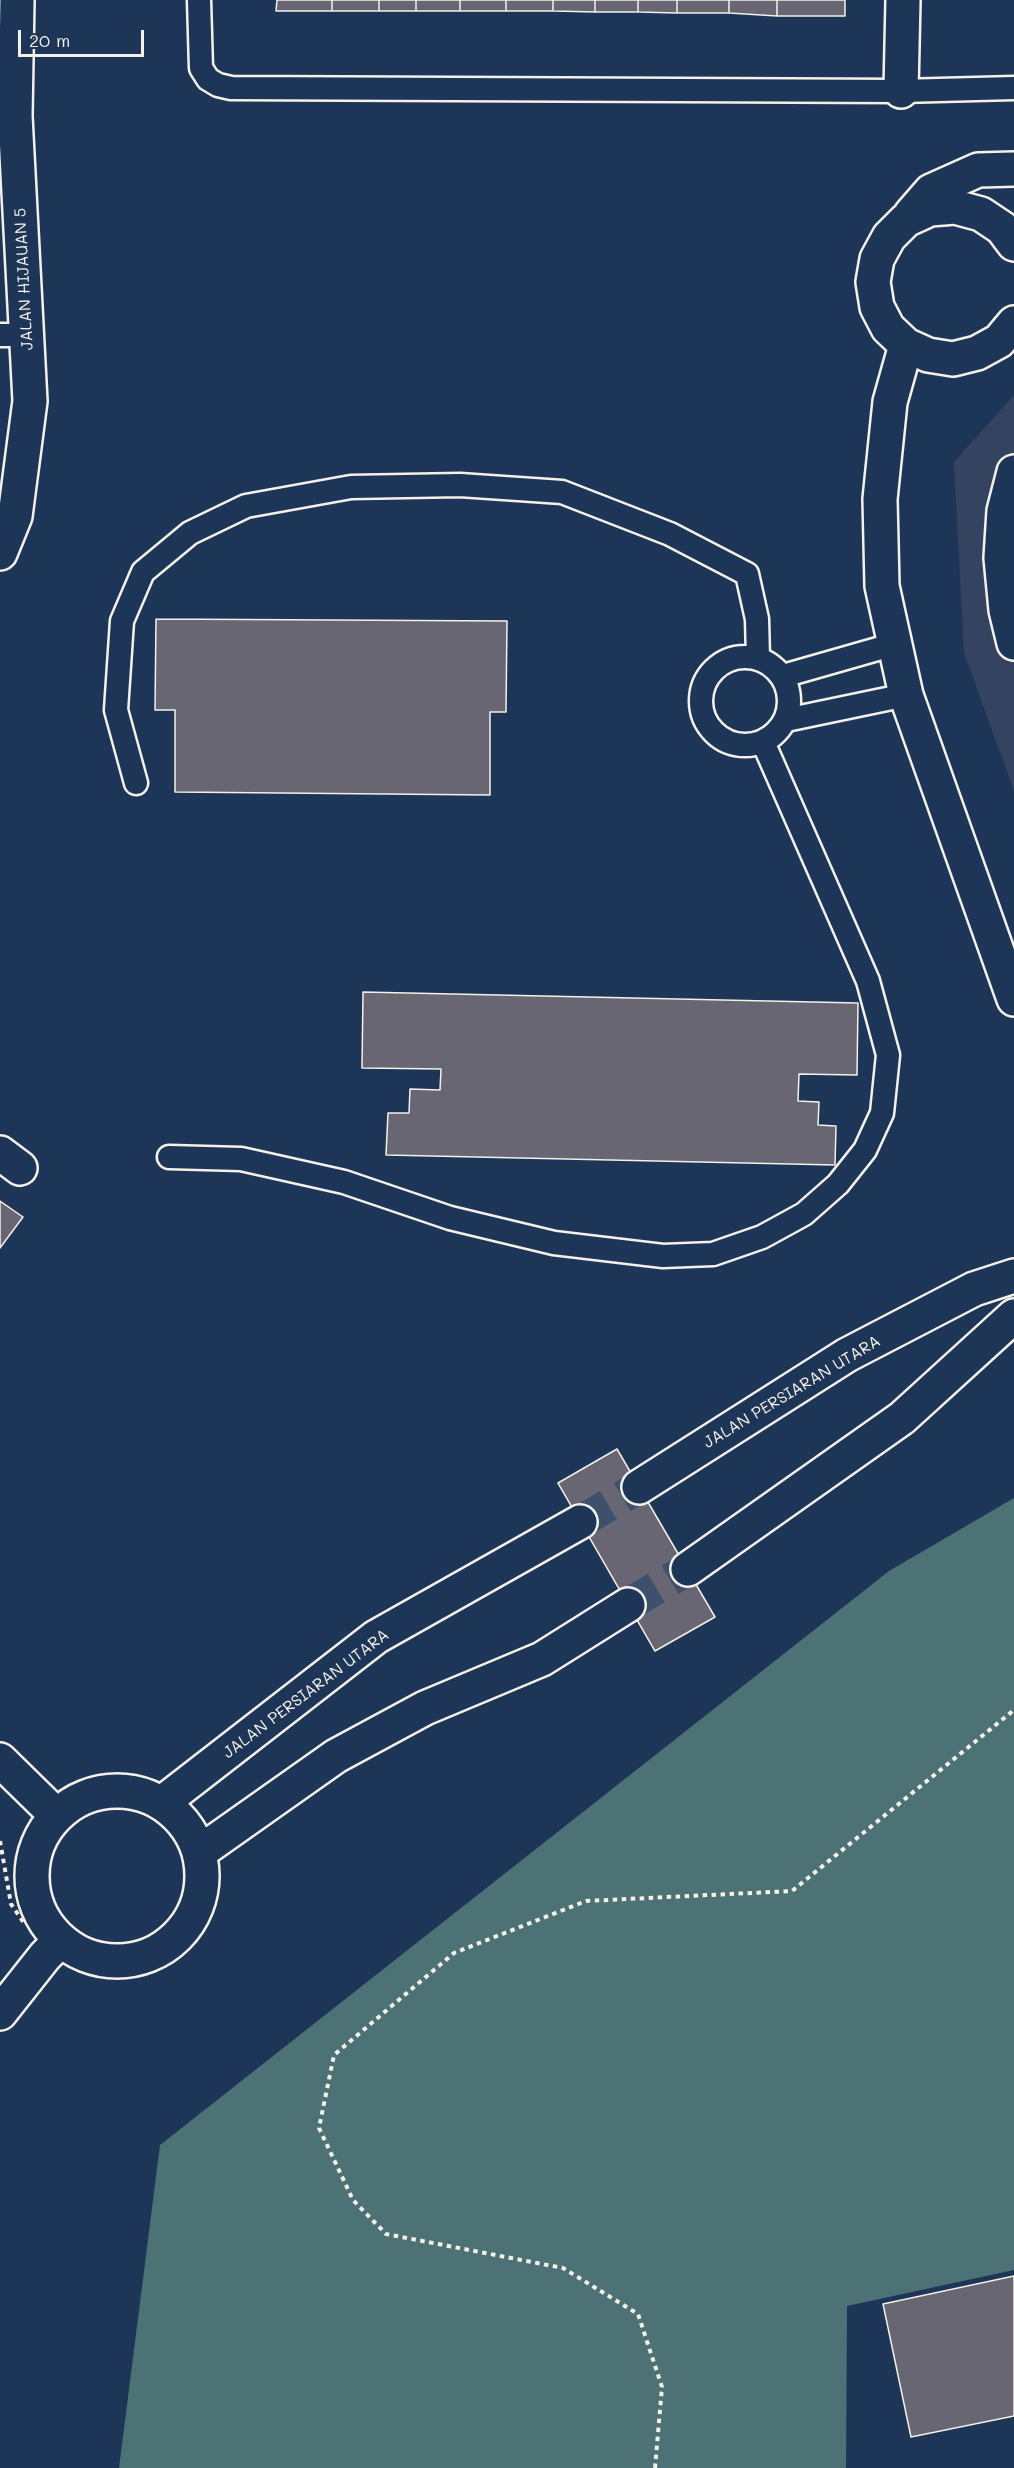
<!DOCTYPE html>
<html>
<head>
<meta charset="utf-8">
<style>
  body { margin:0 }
  #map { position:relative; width:1014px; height:2468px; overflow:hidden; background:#1d3557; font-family:Mali,sans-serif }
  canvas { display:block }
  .scale { position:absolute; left:18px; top:30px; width:126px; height:27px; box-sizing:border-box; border:3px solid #f4f1e8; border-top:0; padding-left:8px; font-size:18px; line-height:21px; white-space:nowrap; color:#f4f1e8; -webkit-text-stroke:4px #1d3557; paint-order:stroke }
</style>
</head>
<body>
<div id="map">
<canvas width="1014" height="2468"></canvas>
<div class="scale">20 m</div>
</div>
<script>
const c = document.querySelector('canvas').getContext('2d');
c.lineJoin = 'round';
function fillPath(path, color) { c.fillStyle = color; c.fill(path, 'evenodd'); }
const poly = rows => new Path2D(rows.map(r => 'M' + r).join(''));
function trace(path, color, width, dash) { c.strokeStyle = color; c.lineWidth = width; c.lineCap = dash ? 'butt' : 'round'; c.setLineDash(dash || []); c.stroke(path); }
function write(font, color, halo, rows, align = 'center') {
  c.font = font + ' Mali,sans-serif'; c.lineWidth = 6; c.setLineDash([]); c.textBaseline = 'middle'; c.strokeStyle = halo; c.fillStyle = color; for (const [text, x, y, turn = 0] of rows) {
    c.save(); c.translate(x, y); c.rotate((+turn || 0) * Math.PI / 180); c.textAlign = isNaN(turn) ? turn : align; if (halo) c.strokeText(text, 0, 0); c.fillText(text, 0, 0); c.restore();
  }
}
const built = poly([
  [1014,395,1014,791,964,653,954,462]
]);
const green = poly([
  [1014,1498,1014,2270,847,2306,846,2468,119,2468,160,2145,889,1571]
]);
const building = poly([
  [277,0,332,0,332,11,276,11,277,0],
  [332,0,379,0,379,11,332,11,332,0],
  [379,0,416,0,416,11,379,11,379,0],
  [416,0,460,0,460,11,416,11,416,0],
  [460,0,506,0,506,11,460,11,460,0],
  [506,0,553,0,553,11,506,11,506,0],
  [553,0,595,0,595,12,553,11,553,0],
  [595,0,638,0,638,12,595,12,595,0],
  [638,0,677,0,677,13,638,12,638,0],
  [677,0,729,0,729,13,677,13,677,0],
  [729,0,777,0,777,16,729,13,729,0],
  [777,0,845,0,845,16,777,16,777,0],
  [156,619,507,621,506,712,490,712,490,795,175,792,175,710,155,710,156,619],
  [363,992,858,1003,857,1075,799,1074,798,1101,819,1102,818,1125,836,1126,835,1165,386,1155,388,1113,409,1113,410,1089,440,1090,441,1069,362,1068,363,992],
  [0,1201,23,1217,0,1248,0,1201],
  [617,1449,715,1617,655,1651,558,1483,617,1449],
  [1014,2276,1014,2416,911,2437,883,2304,1014,2276]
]);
const streetTunnel = poly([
  [580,1522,639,1487],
  [628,1605,688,1569]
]);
const path = poly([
  [0,1841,11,1904,24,1923],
  [655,2468,662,2387,638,2314,563,2268,386,2234,353,2200,319,2128,334,2055,454,1953,586,1901,792,1891,1014,1710]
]);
const lane = poly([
  [199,0,201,68,208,79,218,85,231,88,901,91,1014,88],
  [0,335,27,335],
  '701 701a44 44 0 1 1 88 0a44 44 0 1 1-88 0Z',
  [783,676,895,644],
  [786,720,906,695],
  [136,783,116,710,122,621,143,572,190,533,246,506,351,487,460,485,562,492,670,534,747,574,757,619,758,658],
  [169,1157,241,1159,344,1182,450,1218,554,1243,663,1256,713,1254,762,1237,804,1214,838,1184,865,1150,882,1113,888,1055,868,981,763,742]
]);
const street = poly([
  [901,91,903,0],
  [911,214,931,191,978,170,1014,169],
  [1014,244,1002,228,981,214,955,207,930,209,906,220,889,237,877,259,873,282,877,307,888,328,906,345,928,355,953,359,977,353,999,341,1014,323],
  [906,345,890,402,880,499,882,586,906,695,1014,999],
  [1014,472,1004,511,1001,558,1006,610,1014,643],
  [0,553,15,516,30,401,15,116,17,0],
  [0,1153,20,1168],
  [639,1487,847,1355,974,1289,1014,1276],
  [688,1569,902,1418,1014,1316],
  [0,1760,56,1815],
  '32 1876a85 85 0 1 1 170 0a85 85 0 1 1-170 0Z',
  [162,1803,376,1637,580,1522],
  [200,1852,336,1756,425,1708,542,1659,628,1605],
  [0,2013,45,1956,60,1941]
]);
const streetNames = [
  ["JALAN HIJAUAN 5",24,279,-93],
  ["JALAN PERSIARAN UTARA",792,1392,-31],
  ["JALAN PERSIARAN UTARA",306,1694,-37]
];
fillPath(built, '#344460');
fillPath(green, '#4c7275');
fillPath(building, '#696674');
trace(building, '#f4f1e8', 1.5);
trace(streetTunnel, '#3d516d', 33, [33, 16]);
trace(lane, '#f4f1e8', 27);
trace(street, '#f4f1e8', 38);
trace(path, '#f4f1e8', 4, [4.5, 4.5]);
trace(lane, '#1d3557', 22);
trace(street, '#1d3557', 33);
write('16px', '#f4f1e8', '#1d3557', streetNames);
</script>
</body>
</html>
